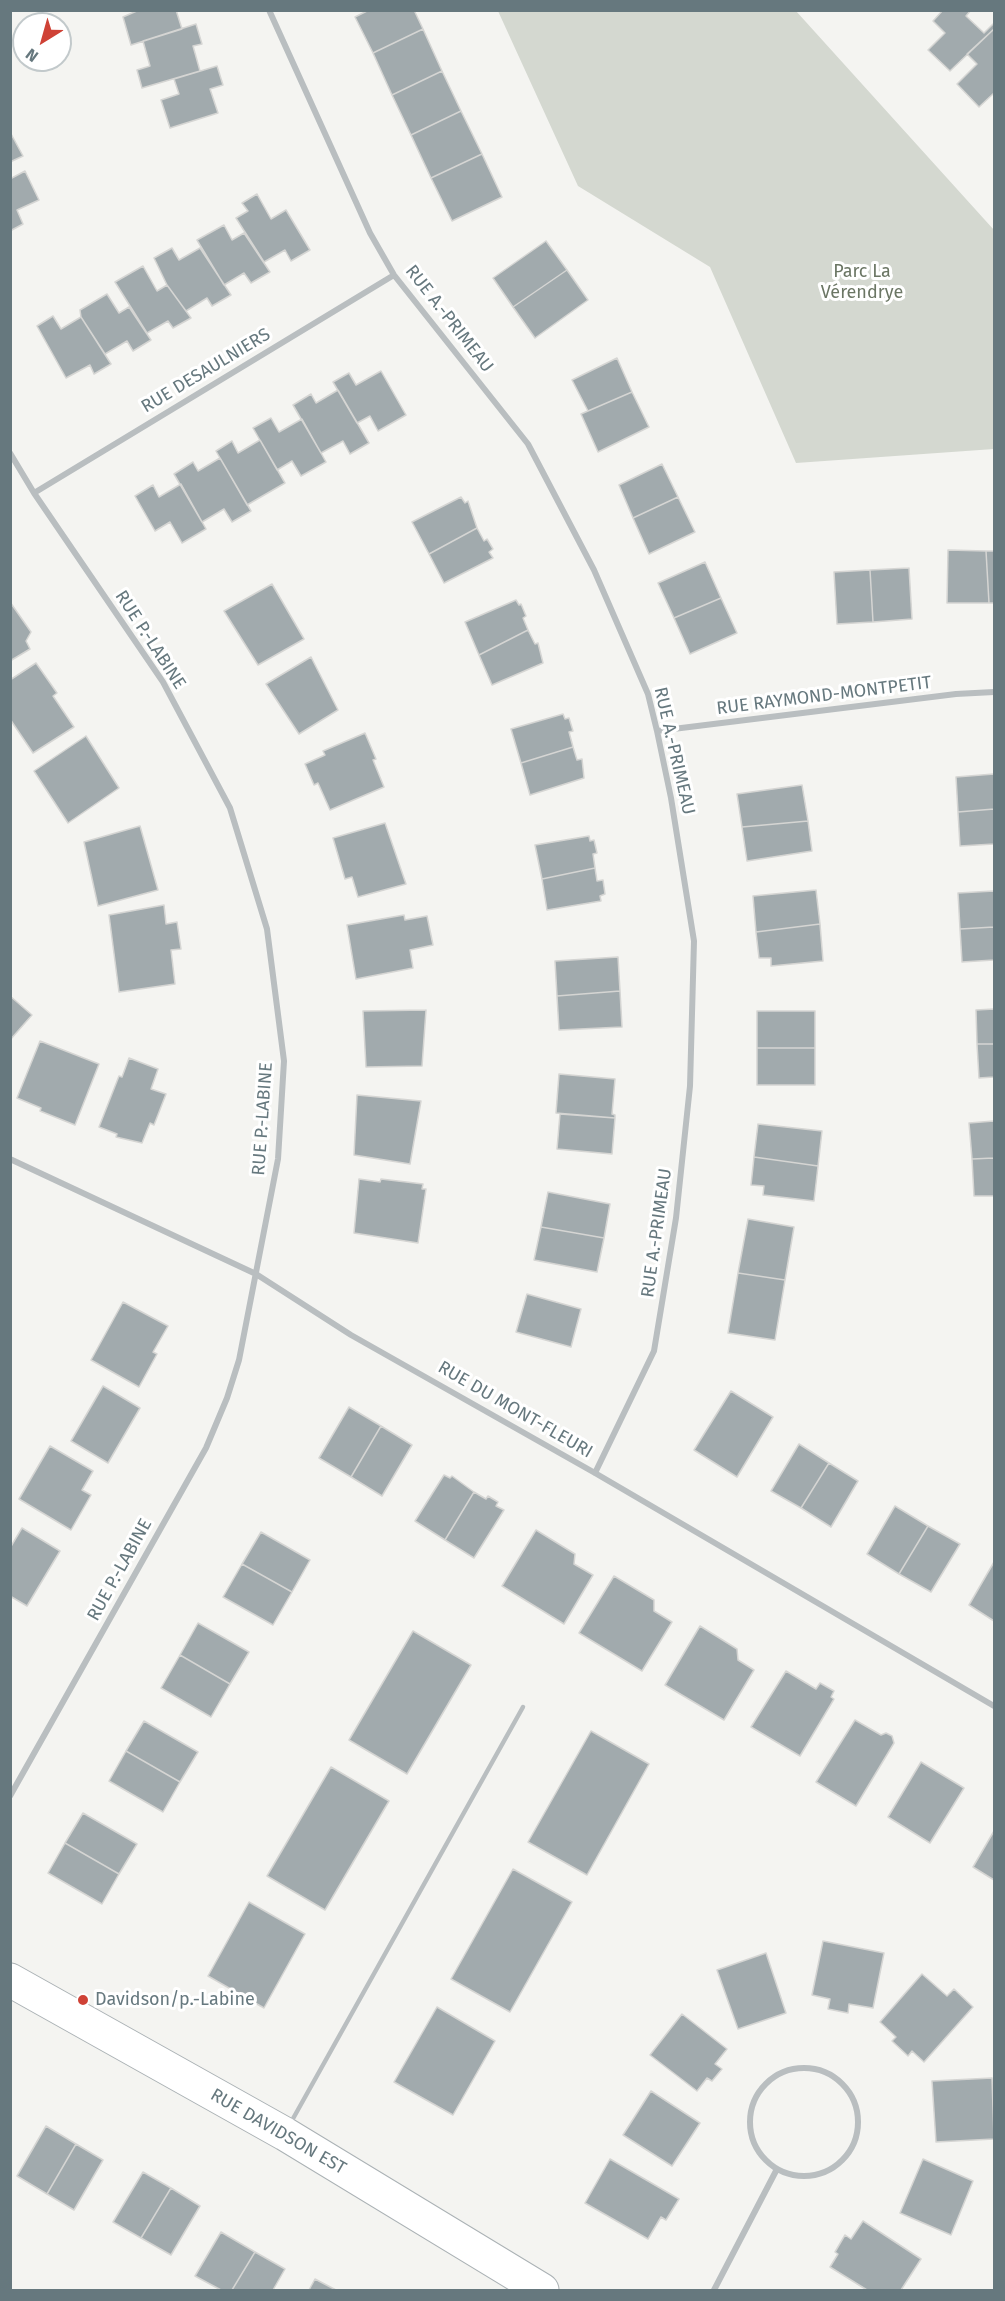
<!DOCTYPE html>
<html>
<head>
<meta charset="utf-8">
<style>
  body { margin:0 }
  #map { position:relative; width:1005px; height:2301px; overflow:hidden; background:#f4f4f1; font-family:"Fira Sans",sans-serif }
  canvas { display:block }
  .frame { position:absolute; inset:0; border:12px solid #66787e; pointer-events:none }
  .north { position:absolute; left:12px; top:12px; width:60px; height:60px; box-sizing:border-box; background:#fff; border:2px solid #c2c9cb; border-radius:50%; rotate:217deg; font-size:16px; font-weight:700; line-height:24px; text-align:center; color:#66787e }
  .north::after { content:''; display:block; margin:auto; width:21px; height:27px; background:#cf4236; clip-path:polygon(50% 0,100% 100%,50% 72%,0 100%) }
</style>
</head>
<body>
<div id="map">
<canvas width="1005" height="2301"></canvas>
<div class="frame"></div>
<div class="north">N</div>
</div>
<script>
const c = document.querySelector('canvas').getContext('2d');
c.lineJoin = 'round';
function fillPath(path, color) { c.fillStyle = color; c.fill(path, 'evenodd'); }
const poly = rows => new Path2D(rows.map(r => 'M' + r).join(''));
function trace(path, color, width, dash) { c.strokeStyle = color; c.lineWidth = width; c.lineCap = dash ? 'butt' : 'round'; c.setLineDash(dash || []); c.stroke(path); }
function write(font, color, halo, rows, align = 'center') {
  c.font = font + ' "Fira Sans",sans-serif'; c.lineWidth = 6; c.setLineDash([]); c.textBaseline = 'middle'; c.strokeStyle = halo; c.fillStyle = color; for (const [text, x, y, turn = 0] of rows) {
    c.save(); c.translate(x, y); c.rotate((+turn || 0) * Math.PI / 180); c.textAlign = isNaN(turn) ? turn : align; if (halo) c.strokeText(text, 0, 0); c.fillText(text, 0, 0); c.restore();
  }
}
const green = poly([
  [498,11,796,11,994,230,994,449,796,463,710,267,578,186]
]);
const building = poly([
  [139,10,176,10,182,29,131,45,123,17,139,10],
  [369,10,414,10,423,29,373,53,355,17,369,10],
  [943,10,971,10,966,16,984,33,993,24,994,26,994,29,950,71,928,50,945,33,933,21,943,10],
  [196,24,202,44,193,46,200,71,142,88,137,70,150,66,143,41,196,24],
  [423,29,442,71,392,95,373,53,423,29],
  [994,29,994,93,979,107,957,84,977,64,967,54,994,29],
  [217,66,223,85,210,89,218,113,170,128,161,100,179,94,174,79,217,66],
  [442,71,461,111,411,135,392,95,442,71],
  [461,111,482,154,431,178,411,135,461,111],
  [10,132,23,156,10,162,10,132],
  [482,154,502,197,452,221,431,178,482,154],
  [25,171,39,200,17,210,23,224,10,231,10,179,25,171],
  [257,194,271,219,286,210,310,250,291,261,285,250,264,262,236,218,248,211,242,203,257,194],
  [224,225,232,240,244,233,270,272,251,283,244,273,224,285,197,240,224,225],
  [546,241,567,270,513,307,493,278,546,241],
  [172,248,179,260,200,248,231,295,212,306,207,298,186,311,167,285,154,258,172,248],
  [143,266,157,291,167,285,191,318,173,328,168,321,147,333,115,282,143,266],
  [567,270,588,300,535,338,513,307,567,270],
  [107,294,119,313,129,307,151,340,133,351,127,341,105,354,81,317,80,310,107,294],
  [53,316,61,329,81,317,111,364,94,374,90,365,66,378,37,326,53,316],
  [617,358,632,392,588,411,572,380,617,358],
  [381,371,406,415,378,431,370,416,357,423,333,382,349,373,356,385,381,371],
  [338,390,369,443,350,454,343,441,321,453,293,405,311,394,316,403,338,390],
  [632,392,649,427,598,452,581,414,632,392],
  [271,418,279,432,302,419,326,462,301,476,292,461,277,470,253,428,271,418],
  [260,440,285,483,247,505,216,451,232,441,238,453,260,440],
  [220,458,251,511,232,522,224,509,202,522,174,474,193,462,198,471,220,458],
  [662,464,678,497,633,518,619,485,662,464],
  [181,484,206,529,182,543,170,522,155,531,135,496,153,485,159,497,181,484],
  [461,497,465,503,468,501,477,528,429,554,412,522,461,497],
  [678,497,695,532,649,554,633,518,678,497],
  [477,528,484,541,487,539,493,549,489,552,493,558,444,583,429,554,477,528],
  [948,550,986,551,989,603,947,603,948,550],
  [986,551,994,551,994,603,989,603,986,551],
  [705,562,721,598,674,618,658,583,705,562],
  [909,568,912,619,873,622,870,570,909,568],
  [870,570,873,622,837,624,834,572,870,570],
  [272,584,304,639,258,665,224,611,272,584],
  [721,598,737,633,690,654,674,618,721,598],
  [516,600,519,605,521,604,526,616,523,618,528,630,479,655,465,622,516,600],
  [10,602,31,632,26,641,30,649,10,661,10,602],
  [528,630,535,644,538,643,543,663,492,685,479,655,528,630],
  [311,657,338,710,299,734,266,684,311,657],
  [36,663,57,693,53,696,74,727,33,753,10,719,10,680,36,663],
  [563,714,565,719,569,718,573,731,569,732,573,747,521,763,511,729,563,714],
  [365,733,376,759,373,760,384,787,330,810,318,783,314,785,305,764,325,755,323,751,365,733],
  [86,736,119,788,68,823,34,771,86,736],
  [573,747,577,760,582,759,584,778,530,795,521,763,573,747],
  [994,774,994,809,958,812,956,777,994,774],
  [802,785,808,821,742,827,737,794,802,785],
  [994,809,994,844,960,846,958,812,994,809],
  [808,821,812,851,747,861,742,827,808,821],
  [385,823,406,884,358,897,352,877,345,879,333,838,385,823],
  [140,826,158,890,98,906,84,842,140,826],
  [589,836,590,841,594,840,597,853,593,854,595,868,542,879,535,845,589,836],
  [595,868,597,881,603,880,605,894,600,896,601,901,547,910,542,879,595,868],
  [816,890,820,924,756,932,753,896,816,890],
  [994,891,994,927,960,929,958,893,994,891],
  [164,905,166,924,177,922,181,949,171,950,175,984,119,992,109,915,164,905],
  [404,915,405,920,427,916,433,945,410,950,413,968,356,979,347,925,404,915],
  [820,924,823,961,771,966,771,958,759,958,756,932,820,924],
  [994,927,994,960,962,962,960,929,994,927],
  [618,957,620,991,557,996,555,961,618,957],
  [620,991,622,1027,559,1030,557,996,620,991],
  [10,996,32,1015,10,1040,10,996],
  [994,1009,994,1044,977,1044,976,1010,994,1009],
  [426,1010,422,1066,366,1067,363,1011,426,1010],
  [757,1011,815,1011,815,1048,757,1048,757,1011],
  [40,1041,99,1064,75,1125,40,1111,41,1108,17,1098,40,1041],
  [977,1044,994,1044,994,1077,979,1078,977,1044],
  [757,1048,815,1048,815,1085,757,1085,757,1048],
  [129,1058,158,1069,151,1089,166,1094,154,1125,150,1123,142,1143,116,1137,117,1134,99,1127,119,1076,122,1077,129,1058],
  [559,1074,615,1079,612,1114,615,1115,615,1118,556,1113,559,1074],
  [357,1095,421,1101,410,1164,354,1155,357,1095],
  [560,1114,615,1118,612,1154,557,1149,560,1114],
  [994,1121,994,1158,972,1159,969,1123,994,1121],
  [758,1124,822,1131,818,1166,754,1157,758,1124],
  [754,1157,818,1166,814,1201,763,1195,764,1186,751,1185,754,1157],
  [994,1158,994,1196,974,1196,972,1159,994,1158],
  [359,1179,380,1182,381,1179,423,1184,422,1189,426,1189,418,1243,354,1233,359,1179],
  [548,1192,610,1204,604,1238,541,1227,548,1192],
  [748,1219,794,1227,785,1280,738,1273,748,1219],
  [541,1227,604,1238,597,1272,534,1260,541,1227],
  [738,1273,785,1280,775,1340,728,1333,738,1273],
  [527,1294,581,1309,571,1347,516,1332,527,1294],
  [123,1302,168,1326,153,1352,157,1354,139,1387,91,1360,123,1302],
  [103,1386,140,1408,108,1463,71,1441,103,1386],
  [731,1391,773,1417,737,1477,694,1450,731,1391],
  [349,1407,381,1426,351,1477,319,1458,349,1407],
  [381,1426,412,1445,382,1496,351,1477,381,1426],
  [799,1444,829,1463,801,1508,771,1491,799,1444],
  [50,1446,93,1471,82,1490,91,1495,71,1530,19,1499,50,1446],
  [829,1463,858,1481,831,1527,801,1508,829,1463],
  [444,1475,450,1478,452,1476,474,1492,445,1540,415,1521,444,1475],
  [474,1492,486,1499,488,1496,498,1502,496,1506,504,1510,474,1558,445,1540,474,1492],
  [895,1506,928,1526,899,1574,867,1554,895,1506],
  [928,1526,960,1544,931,1592,899,1574,928,1526],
  [22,1528,60,1551,27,1606,10,1596,10,1548,22,1528],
  [536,1530,575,1554,574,1564,593,1575,564,1624,502,1586,536,1530],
  [261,1532,310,1560,292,1592,242,1564,261,1532],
  [994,1562,994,1621,969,1605,994,1562],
  [242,1564,292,1592,273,1625,223,1597,242,1564],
  [614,1576,654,1600,654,1611,672,1622,642,1671,579,1633,614,1576],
  [198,1623,249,1652,230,1684,180,1655,198,1623],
  [700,1626,737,1649,738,1660,754,1670,724,1720,665,1685,700,1626],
  [413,1631,471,1665,407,1774,349,1740,413,1631],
  [180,1655,230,1684,211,1717,161,1688,180,1655],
  [786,1671,816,1689,820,1683,834,1691,831,1697,834,1699,800,1756,751,1727,786,1671],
  [855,1720,881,1735,886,1733,892,1736,894,1743,856,1806,816,1782,855,1720],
  [144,1721,198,1752,180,1782,126,1751,144,1721],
  [591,1731,649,1764,587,1875,528,1842,591,1731],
  [126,1751,180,1782,163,1812,109,1781,126,1751],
  [921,1762,964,1788,930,1843,888,1817,921,1762],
  [331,1767,389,1801,325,1910,267,1876,331,1767],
  [83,1813,137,1844,119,1874,65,1843,83,1813],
  [994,1831,994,1880,973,1867,994,1831],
  [65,1843,119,1874,102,1904,48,1873,65,1843],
  [513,1869,572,1902,510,2012,451,1979,513,1869],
  [249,1902,305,1934,264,2008,208,1976,249,1902],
  [823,1941,884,1953,873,2008,849,2004,848,2013,828,2009,830,1999,812,1995,823,1941],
  [766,1953,786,2013,738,2029,717,1970,766,1953],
  [922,1974,947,1996,954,1989,973,2007,924,2062,912,2051,908,2056,892,2041,896,2037,880,2022,922,1974],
  [437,2007,495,2041,453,2115,394,2082,437,2007],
  [682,2014,727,2049,715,2064,722,2069,712,2081,707,2078,697,2091,650,2055,682,2014],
  [992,2078,994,2139,936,2142,932,2081,992,2078],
  [651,2091,700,2123,672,2166,623,2135,651,2091],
  [46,2126,76,2144,47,2194,17,2176,46,2126],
  [76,2144,103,2160,74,2210,47,2194,76,2144],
  [610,2159,679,2199,666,2220,661,2217,648,2239,585,2203,610,2159],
  [923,2159,973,2181,951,2235,900,2213,923,2159],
  [143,2172,171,2188,141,2238,113,2222,143,2172],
  [171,2188,200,2206,171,2255,141,2238,171,2188],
  [863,2221,921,2259,901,2290,867,2290,830,2267,838,2254,835,2252,845,2235,851,2239,863,2221],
  [221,2232,255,2252,232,2290,221,2290,195,2276,221,2232],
  [255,2252,285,2269,273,2290,232,2290,255,2252],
  [315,2279,336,2290,309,2290,315,2279]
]);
const lane = poly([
  [290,2124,523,1707]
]);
const street = poly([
  [269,10,370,233,394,275,528,444,594,570,648,694,657,731,671,798,694,941,690,1086,676,1218,654,1351,595,1473],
  [10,453,34,493,163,682,230,808,267,929,284,1061,278,1159,239,1360,227,1398,206,1448,10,1796],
  [34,493,394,275],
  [657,731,956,694,994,692],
  [10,1159,256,1274,351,1335,595,1473,994,1706],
  '750 2122a54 54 0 1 1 108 0a54 54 0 1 1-108 0Z',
  [714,2290,777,2169]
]);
const secondary = poly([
  [10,1980,285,2134,542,2290]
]);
const markers = [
  [83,2000,6,"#cf4236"]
];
const parkNames = [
  ["Parc La",862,272],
  ["Vérendrye",862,293]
];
const streetNames = [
  ["RUE A.-PRIMEAU",449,319,52],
  ["RUE DESAULNIERS",206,371,-31],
  ["RUE P.-LABINE",150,640,57],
  ["RUE RAYMOND-MONTPETIT",824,696,-7],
  ["RUE A.-PRIMEAU",674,751,77],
  ["RUE P.-LABINE",263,1119,-86],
  ["RUE A.-PRIMEAU",657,1233,-82],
  ["RUE DU MONT-FLEURI",515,1410,30],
  ["RUE P.-LABINE",120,1570,-61],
  ["RUE DAVIDSON EST",278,2132,30]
];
const poiNames = [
  ["Davidson/p.-Labine",95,2000]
];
fillPath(green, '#d4d8d0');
fillPath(building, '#a1aaad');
trace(building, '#d5d5d3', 1.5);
trace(secondary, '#abb2b5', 35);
trace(lane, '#b9bec0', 4.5);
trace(street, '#b9bec0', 6);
trace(secondary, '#fff', 33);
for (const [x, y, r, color] of markers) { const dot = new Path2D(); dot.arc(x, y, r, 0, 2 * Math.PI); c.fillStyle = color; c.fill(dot); trace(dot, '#fff', 2); }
write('18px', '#6b7664', '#fff', parkNames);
write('18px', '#66787e', '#fff', streetNames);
write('18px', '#66787e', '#fff', poiNames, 'left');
</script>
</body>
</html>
